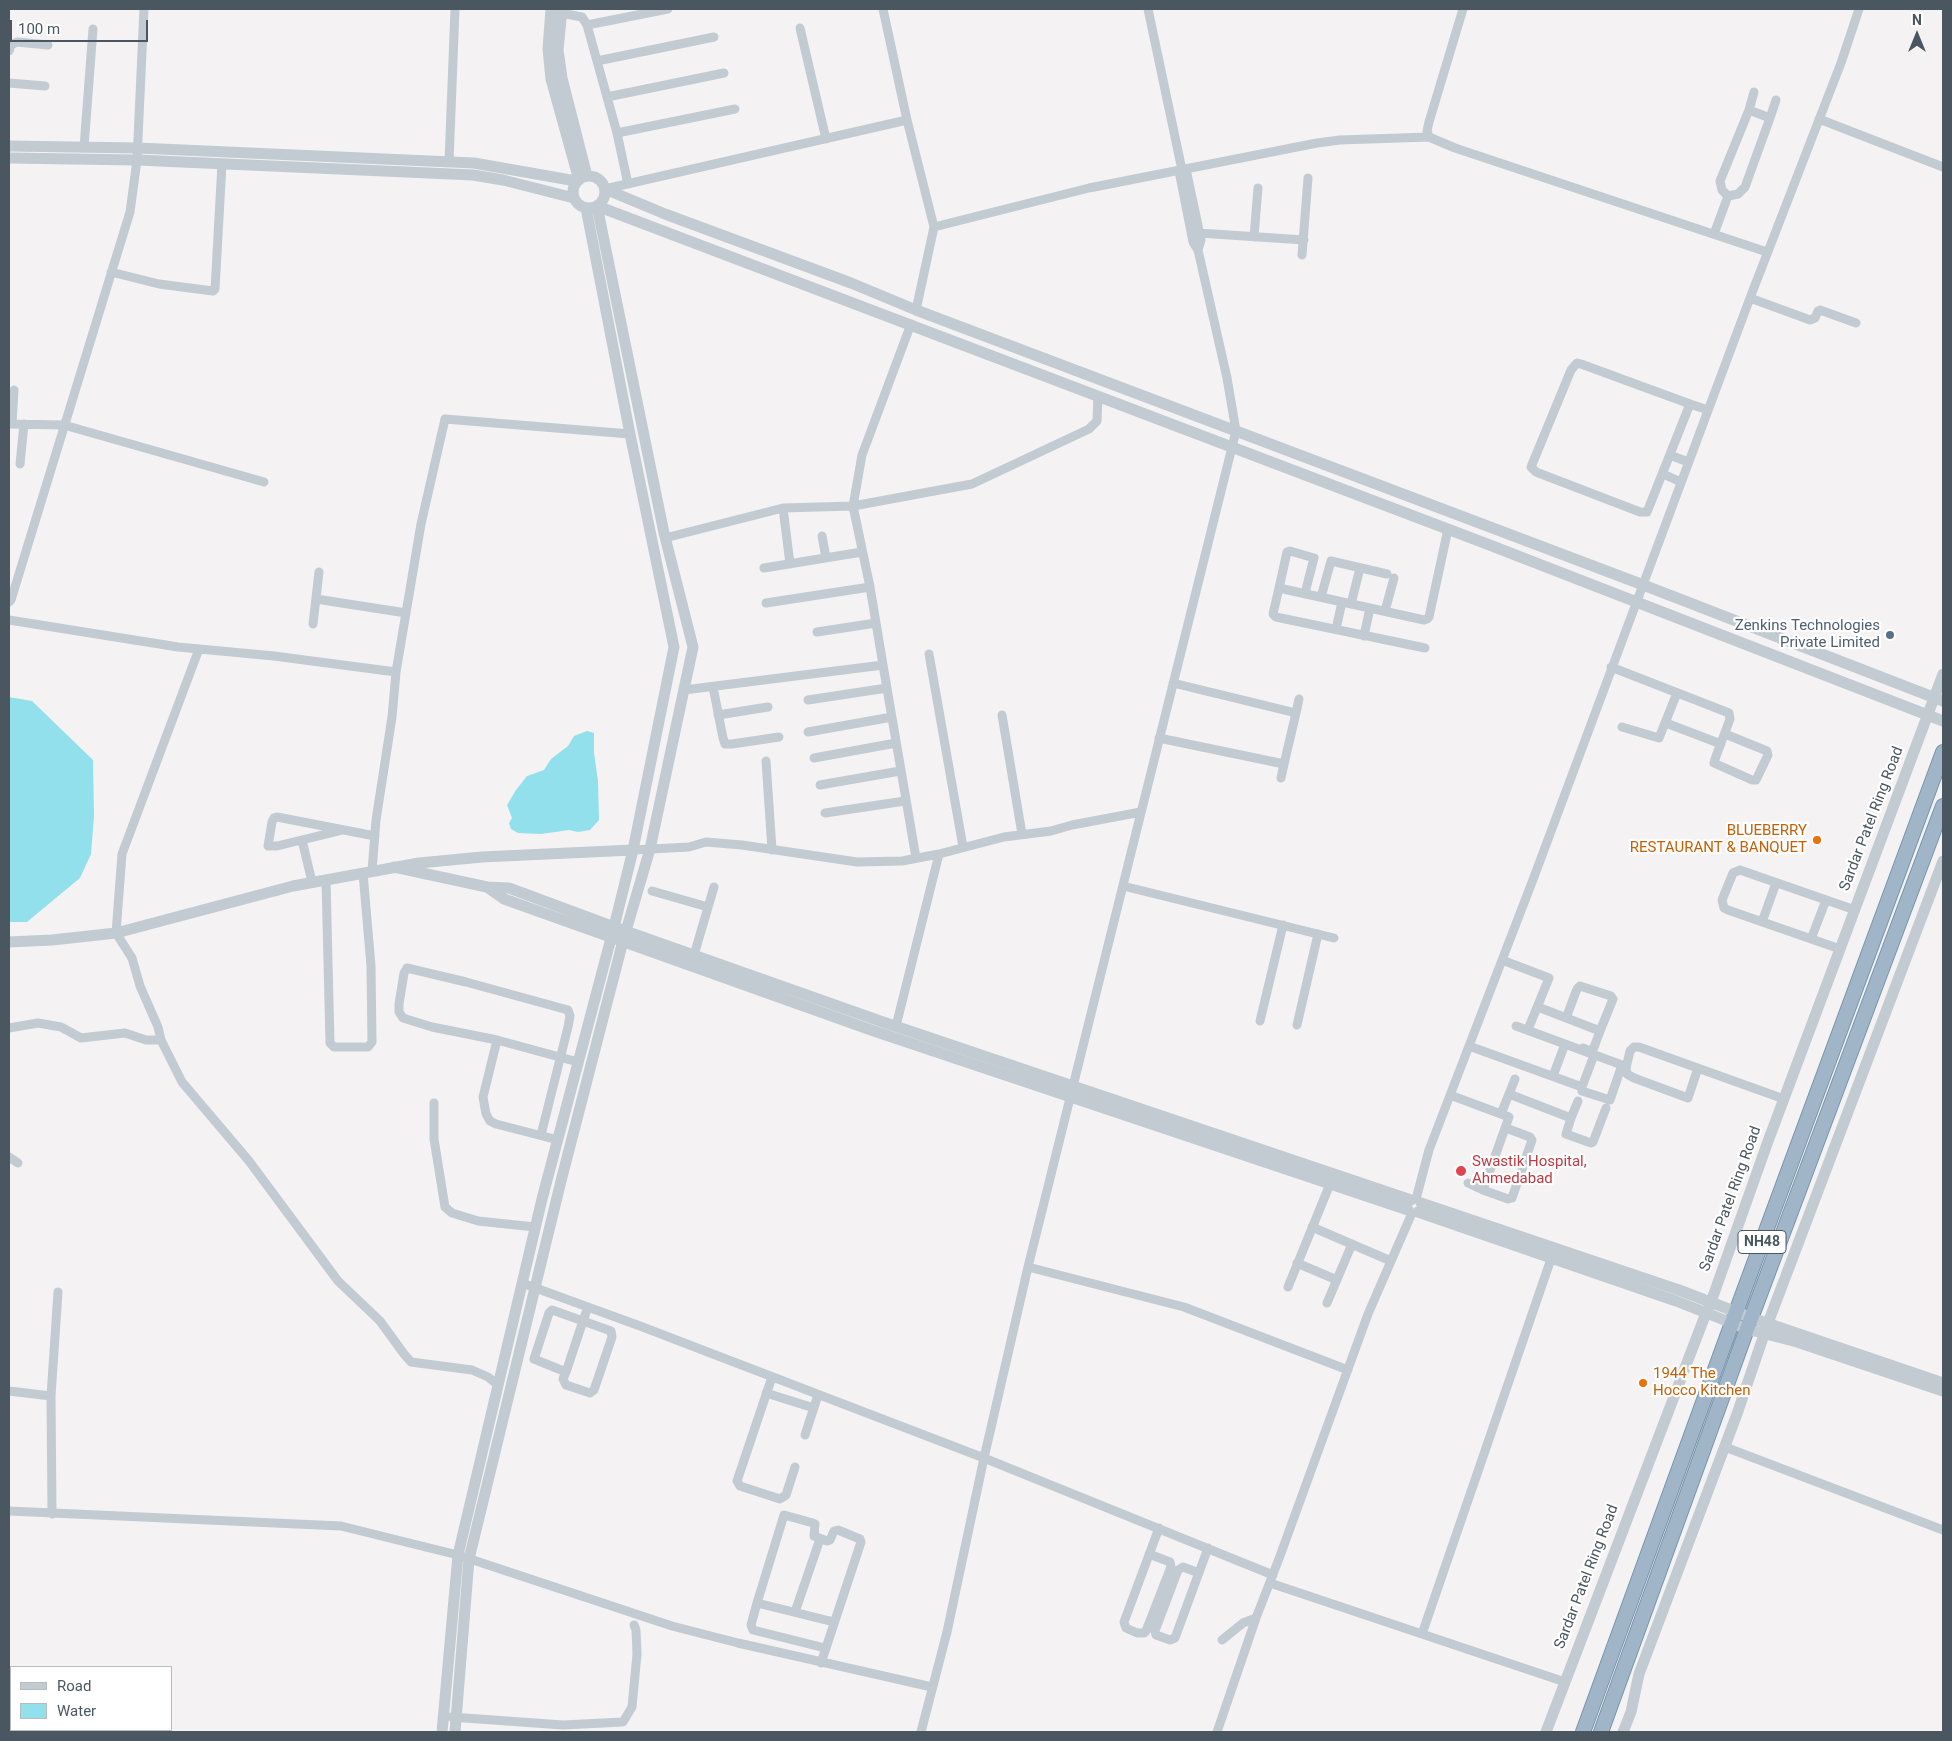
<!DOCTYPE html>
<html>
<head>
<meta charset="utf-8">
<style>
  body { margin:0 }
  #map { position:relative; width:1952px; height:1741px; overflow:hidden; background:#f4f2f3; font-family:Roboto,sans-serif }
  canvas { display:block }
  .frame { position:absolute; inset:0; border:10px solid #4a5760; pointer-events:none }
  .legend { position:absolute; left:10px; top:1666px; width:162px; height:65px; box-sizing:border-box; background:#fff; border:1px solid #b7bcbf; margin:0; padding:6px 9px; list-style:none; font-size:15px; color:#4a5760 }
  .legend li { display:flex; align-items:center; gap:10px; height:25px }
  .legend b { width:25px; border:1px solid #b7bcbf }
  .north { position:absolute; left:1892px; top:10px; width:50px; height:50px; -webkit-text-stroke:4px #fff; paint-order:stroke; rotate:0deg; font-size:14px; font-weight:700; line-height:20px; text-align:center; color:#4a5760 }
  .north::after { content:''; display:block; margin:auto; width:18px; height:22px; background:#4a5760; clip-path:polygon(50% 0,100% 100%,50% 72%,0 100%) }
  .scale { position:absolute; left:10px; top:20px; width:138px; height:22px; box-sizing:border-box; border:2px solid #4a5760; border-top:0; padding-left:6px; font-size:15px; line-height:18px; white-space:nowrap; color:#4a5760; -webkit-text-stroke:4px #fff; paint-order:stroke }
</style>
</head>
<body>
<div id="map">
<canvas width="1952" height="1741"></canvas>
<div class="frame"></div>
<ul class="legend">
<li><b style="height:6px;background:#c1cbd1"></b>Road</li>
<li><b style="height:14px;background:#92e0eb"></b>Water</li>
</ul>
<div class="north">N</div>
<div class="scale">100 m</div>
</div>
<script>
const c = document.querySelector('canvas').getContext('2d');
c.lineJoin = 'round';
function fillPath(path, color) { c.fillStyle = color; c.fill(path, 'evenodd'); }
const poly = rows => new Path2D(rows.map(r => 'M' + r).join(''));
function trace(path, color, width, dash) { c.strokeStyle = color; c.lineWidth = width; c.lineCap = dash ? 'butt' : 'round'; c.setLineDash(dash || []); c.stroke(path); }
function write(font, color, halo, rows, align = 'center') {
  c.font = font + ' Roboto,sans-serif'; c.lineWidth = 4.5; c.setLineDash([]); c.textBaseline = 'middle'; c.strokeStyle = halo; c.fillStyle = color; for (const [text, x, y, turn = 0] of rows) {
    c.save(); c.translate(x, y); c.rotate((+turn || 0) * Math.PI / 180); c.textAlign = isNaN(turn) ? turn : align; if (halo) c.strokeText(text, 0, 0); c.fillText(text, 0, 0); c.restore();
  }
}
const water = poly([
  [9,697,32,701,93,760,94,816,91,854,80,878,27,922,9,922],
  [587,731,594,733,594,753,598,781,599,820,590,830,578,832,569,830,541,834,518,833,511,829,509,823,512,818,507,805,516,790,527,776,544,770,551,759,568,746,574,736]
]);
const minor = poly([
  [1148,9,1182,170],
  [1463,9,1429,122,1427,131,1429,137,1455,148,1767,252],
  [561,13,582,17,587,25],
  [800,28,826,139],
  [9,51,11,45,17,42,48,45],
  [597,61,714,37],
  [9,83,45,86],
  [607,97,724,73],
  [1749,110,1754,92],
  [1770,118,1776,100],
  [1819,119,1943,167],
  [907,120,934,227,916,310],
  [617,133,735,109],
  [84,147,93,29],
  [449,162,455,9],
  [1186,169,1201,240,1198,250],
  [628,184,617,133,587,25,668,9],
  [605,189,907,120,883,9],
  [934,227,1089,188,1317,143,1340,140,1429,137],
  [1199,233,1304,240],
  [1714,234,1728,196,1738,194,1745,187,1770,118,1749,110,1720,181,1722,190,1728,196],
  [1254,237,1258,188],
  [1302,255,1308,178],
  [111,272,159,284,213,291,215,289,222,164],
  [1750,298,1810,320,1815,318,1818,311,1820,310,1856,323],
  [1690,404,1647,512,1640,512,1536,472,1531,467,1571,370,1577,363,1581,364,1690,404,1708,410],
  [9,424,64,425,264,482],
  [12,424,14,390],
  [1670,455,1688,462],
  [20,464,24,424],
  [1663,474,1681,482],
  [783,508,790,564],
  [822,536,826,558],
  [665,538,783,508,853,506,862,455,911,324],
  [764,568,862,552],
  [1279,588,1287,552,1290,551,1314,558,1305,593],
  [1321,597,1331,561,1387,574],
  [316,599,406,613],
  [9,602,11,600,130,212,137,160,144,9],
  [766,603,870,587,853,506,972,484,1089,429,1097,421,1098,396],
  [1351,604,1360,568],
  [1385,611,1394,578],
  [9,620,178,647,274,656,396,672,392,717,376,820,372,871],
  [313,624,319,572],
  [1336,629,1342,602],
  [817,632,876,623],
  [1364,636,1370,608],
  [1425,648,1276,617,1273,614,1279,588,1424,620,1427,619,1429,617,1448,529],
  [929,654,963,847],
  [883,665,916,858],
  [1611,667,1729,713,1730,719,1715,759,1714,763,1752,780,1756,780,1768,755,1767,751,1725,734],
  [396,672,421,524,445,419,630,434],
  [713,687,723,738,725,744,732,744,779,737],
  [684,690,883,665,870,587],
  [808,700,887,688],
  [1296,713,1299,699],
  [718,715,768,707],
  [1002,715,1022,834],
  [1666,723,1721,744],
  [1622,727,1659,738,1677,693],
  [808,732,892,717],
  [1159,738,1284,764,1296,713,1173,683],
  [814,758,896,743],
  [766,761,772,850],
  [1281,778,1284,764],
  [820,785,900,771],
  [825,813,905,801],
  [343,830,277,846,268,846,272,822,274,818,277,817,375,836],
  [302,840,312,882],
  [633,850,689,847,706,842,742,845,857,862,902,861,939,854,1004,837,1051,831,1072,825,1141,812],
  [326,880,330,1043,334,1047,368,1047,372,1042,371,966,363,873],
  [1123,886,1334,938],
  [652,891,708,907],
  [1762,922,1776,883],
  [1811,939,1826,900],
  [1840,949,1728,910,1724,908,1722,900,1733,873,1740,870,1855,910],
  [694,955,714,887],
  [1502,960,1549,978,1529,1027],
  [1538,1007,1600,1031,1593,1050,1590,1051,1583,1048],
  [1566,1018,1577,989,1580,986,1611,996,1613,999,1600,1031],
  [1260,1021,1283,925],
  [1297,1025,1318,934],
  [896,1026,939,854],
  [9,1028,38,1023,61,1027,81,1038,125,1033,146,1040,161,1040,158,1027,140,986,132,958,116,933,122,854,199,649],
  [161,1040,182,1082,249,1161,338,1281,380,1321,404,1354,411,1362,472,1370,488,1377,498,1385],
  [497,1040,578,1062],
  [1469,1046,1582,1087,1582,1091,1610,1100,1622,1065,1516,1026],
  [1698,1068,1688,1098,1634,1078,1627,1074,1626,1068,1630,1051,1634,1047,1639,1047,1784,1099],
  [1553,1076,1565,1044],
  [1582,1087,1594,1055],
  [1509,1094,1571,1118,1566,1134,1591,1143,1593,1142,1606,1108],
  [1450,1095,1509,1117,1483,1190,1468,1183],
  [434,1103,434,1139,445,1207,452,1213,478,1221,535,1227],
  [1501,1114,1515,1079],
  [1571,1118,1578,1101],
  [541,1135,568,1027,570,1016,568,1010,466,982,407,968,404,973,399,1004,399,1012,403,1018,432,1027,497,1040,483,1097,486,1114,490,1121,496,1124,558,1140],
  [9,1157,18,1163],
  [1483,1190,1508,1199,1512,1198,1532,1140,1530,1137,1506,1128],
  [1416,1199,1429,1150,1534,877,1750,298,1841,63,1859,9],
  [1312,1227,1391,1261],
  [1297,1263,1337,1280],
  [1028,1267,1184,1307,1348,1370],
  [522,1283,640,1326,984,1458,1273,1575],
  [1288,1287,1330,1184],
  [1327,1303,1352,1244],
  [566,1372,534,1359,549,1313,552,1310,555,1311,611,1331,612,1337,594,1390,590,1393,566,1385,563,1379,566,1372,583,1321,588,1307],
  [772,1377,737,1481,740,1486,780,1499,786,1495,795,1467],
  [9,1391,51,1396],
  [766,1393,814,1408],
  [805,1435,818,1395],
  [1725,1447,1943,1530],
  [9,1511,341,1526,458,1555,672,1626,738,1643,932,1687],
  [52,1514,51,1396,58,1292],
  [1149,1554,1170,1562,1171,1567,1146,1631,1144,1633,1137,1633,1126,1628,1124,1622,1159,1528],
  [1199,1573,1183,1567,1178,1570,1155,1631,1156,1635,1170,1640,1175,1638,1208,1548],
  [1270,1583,1565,1682],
  [757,1603,784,1515,813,1523,815,1524,814,1536,827,1541,830,1540,834,1531,838,1530,860,1539,861,1542,821,1663],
  [795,1612,820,1539],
  [1422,1634,1551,1259],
  [1222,1640,1243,1623,1256,1618],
  [825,1648,753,1630,751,1625,757,1603,834,1622],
  [451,1717,563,1725,623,1722,632,1707,637,1654,636,1630,634,1625],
  [921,1732,947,1632,984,1458,1028,1267,1236,431,1227,378,1198,250,1193,242,1179,171],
  [1217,1732,1256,1618,1280,1556,1368,1314,1412,1213]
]);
const tertiary = poly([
  [551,9,548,49,551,79,579,180],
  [562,9,558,50,562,78,587,176],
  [9,146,138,148,474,163,576,181],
  [9,158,137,160,473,175,503,180,574,198],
  '573 192a16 16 0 1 1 32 0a16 16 0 1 1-32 0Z',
  [605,189,665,214,851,283,916,310,1646,586,1943,701],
  [597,206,1487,544,1943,721],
  [394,867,487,887,509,888,614,927,883,1022,1411,1200],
  [487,887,504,899,871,1030,1408,1210],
  [9,942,52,940,116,933,293,886,419,863,482,857,633,850],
  [1421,1203,1679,1290,1752,1318,1943,1383],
  [1418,1212,1676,1301,1747,1329,1797,1342,1943,1391],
  [442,1732,458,1555,542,1199,614,927,633,850,674,647,630,434,586,208],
  [455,1732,469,1559,561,1181,623,941,650,849,693,647,664,533,597,206],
  [1546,1732,1706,1313,1711,1302,1767,1144,1943,674],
  [1623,1732,1631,1712,1639,1674,1737,1414,1768,1323,1943,861]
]);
const trunk = poly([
  [1583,1732,1732,1323,1943,752],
  [1601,1732,1747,1329,1943,806]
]);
const markers = [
  [1890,635,5,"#5c6f8a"],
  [1817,840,5,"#e8710a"],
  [1461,1171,6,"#e0444e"],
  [1643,1383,5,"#e8710a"]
];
const shields = [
  [1762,1242,48]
];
const shieldNames = [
  ["NH48",1762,1242]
];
const serviceNames = [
  ["Zenkins Technologies",1880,626],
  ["Private Limited",1880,643]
];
const streetNames = [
  ["Sardar Patel Ring Road",1872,819,-69],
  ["Sardar Patel Ring Road",1731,1199,-70],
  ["Sardar Patel Ring Road",1587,1577,-69]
];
const foodNames = [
  ["BLUEBERRY",1807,831],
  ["RESTAURANT & BANQUET",1807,848],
  ["1944 The",1653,1374,"left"],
  ["Hocco Kitchen",1653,1391,"left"]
];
const healthNames = [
  ["Swastik Hospital,",1472,1162],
  ["Ahmedabad",1472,1179]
];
fillPath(water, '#92e0eb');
trace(trunk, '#7794ab', 16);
trace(minor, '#c1cbd1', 9);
trace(tertiary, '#c1cbd1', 11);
trace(trunk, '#a0b6c8', 14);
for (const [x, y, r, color] of markers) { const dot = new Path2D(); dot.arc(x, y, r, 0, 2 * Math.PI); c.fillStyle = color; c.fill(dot); trace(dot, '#fff', 2); }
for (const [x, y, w] of shields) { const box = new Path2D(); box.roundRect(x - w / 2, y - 11.5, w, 23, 4); c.fillStyle = '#fff'; c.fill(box); trace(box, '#4a5760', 1); }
write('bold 14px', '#4a5760', null, shieldNames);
write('15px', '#4e5e75', '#fff', serviceNames, 'right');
write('15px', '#4a5760', '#fff', streetNames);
write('15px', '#c56008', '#fff', foodNames, 'right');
write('15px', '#be3a42', '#fff', healthNames, 'left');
</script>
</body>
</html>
